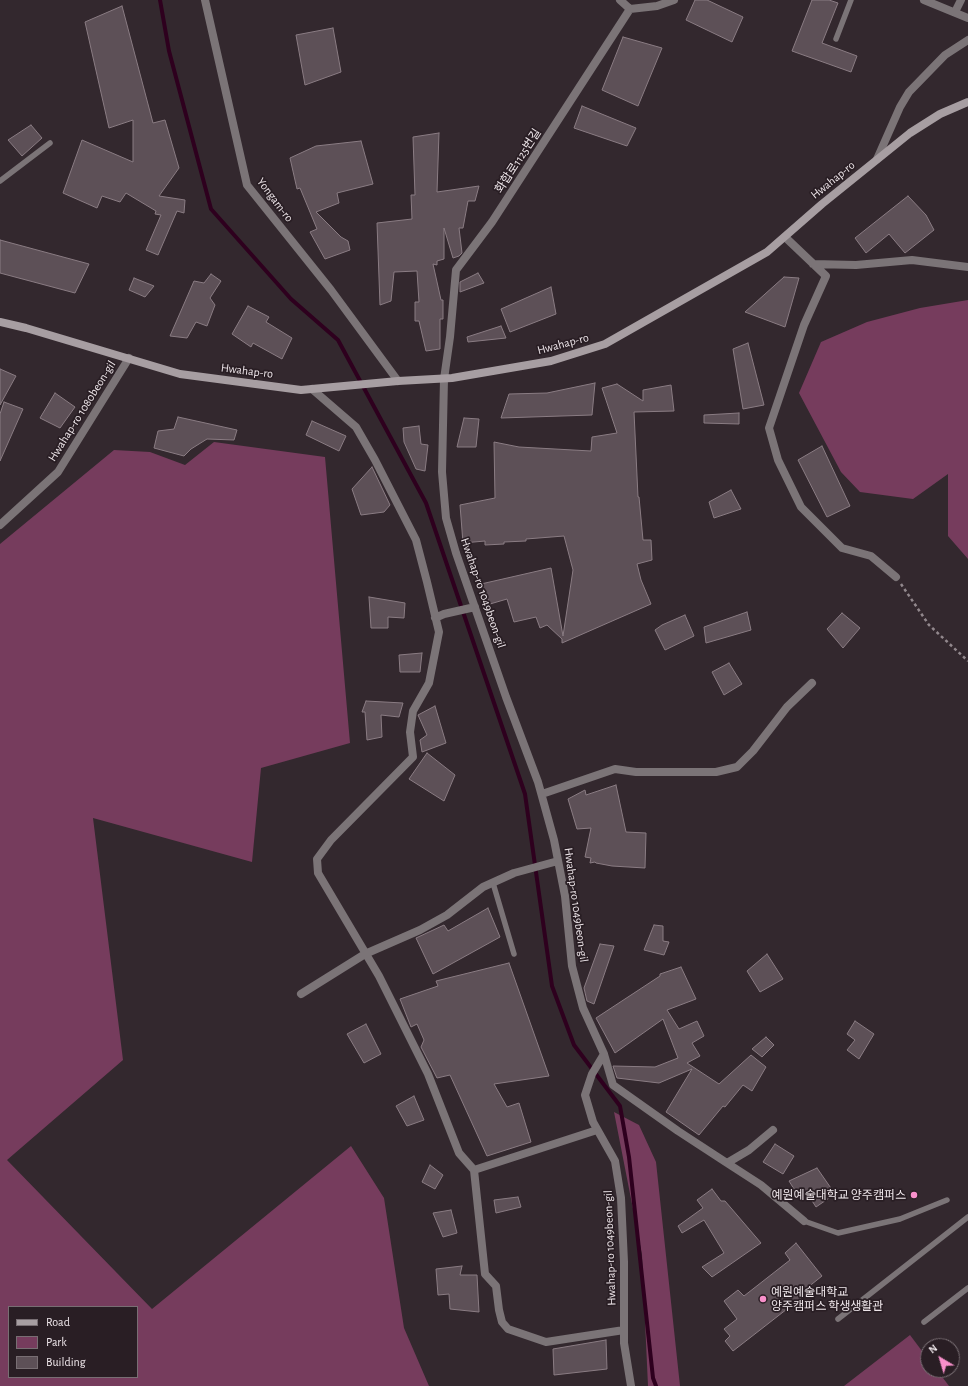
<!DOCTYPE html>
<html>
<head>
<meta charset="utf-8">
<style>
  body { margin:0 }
  #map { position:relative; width:968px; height:1386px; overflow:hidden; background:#33282e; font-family:"Alegreya Sans",sans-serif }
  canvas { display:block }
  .legend { position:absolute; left:8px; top:1306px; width:130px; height:72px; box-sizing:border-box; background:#291e24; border:1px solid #786e73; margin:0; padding:5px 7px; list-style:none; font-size:12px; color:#eee6ea }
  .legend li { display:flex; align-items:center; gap:8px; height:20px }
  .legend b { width:20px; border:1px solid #786e73 }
  .north { position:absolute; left:920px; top:1338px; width:40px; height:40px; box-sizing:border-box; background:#291e24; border:1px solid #786e73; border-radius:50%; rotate:322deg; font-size:11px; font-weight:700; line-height:16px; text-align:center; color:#eee6ea }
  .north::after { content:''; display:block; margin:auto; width:14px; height:18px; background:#f890cb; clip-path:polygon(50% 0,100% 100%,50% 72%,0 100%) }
</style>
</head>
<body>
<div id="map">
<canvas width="968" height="1386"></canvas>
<ul class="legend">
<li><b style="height:5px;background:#a79ea2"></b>Road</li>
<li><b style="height:11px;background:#763c5d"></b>Park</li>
<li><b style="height:11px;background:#5d5057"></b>Building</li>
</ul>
<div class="north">N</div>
</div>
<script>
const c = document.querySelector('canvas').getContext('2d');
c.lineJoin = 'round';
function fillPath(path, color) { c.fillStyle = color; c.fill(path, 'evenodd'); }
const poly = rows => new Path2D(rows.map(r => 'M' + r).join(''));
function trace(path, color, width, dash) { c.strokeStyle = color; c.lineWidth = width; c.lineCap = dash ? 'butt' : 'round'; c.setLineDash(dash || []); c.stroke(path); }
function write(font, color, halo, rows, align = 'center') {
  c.font = font + ' "Alegreya Sans","Noto Sans KR",sans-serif'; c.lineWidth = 3.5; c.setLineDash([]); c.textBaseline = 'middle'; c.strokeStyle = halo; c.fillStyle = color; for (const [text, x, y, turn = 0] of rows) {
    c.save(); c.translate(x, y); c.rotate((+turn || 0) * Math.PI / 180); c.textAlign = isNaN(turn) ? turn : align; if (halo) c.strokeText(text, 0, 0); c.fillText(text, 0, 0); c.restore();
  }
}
const green = poly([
  [968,300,968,559,948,536,948,474,913,499,860,492,841,472,799,393,821,342,867,322,920,308],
  [214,442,325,457,350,743,261,768,252,862,93,818,123,1060,7,1160,152,1309,351,1146,384,1198,404,1328,429,1386,0,1386,0,544,114,450,150,452,185,465],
  [9,1307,137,1307,137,1377,9,1377],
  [614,1112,639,1125,656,1162,680,1386,648,1386,642,1255],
  [910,1335,928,1359,928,1370,937,1370,949,1386,844,1386]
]);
const stream = poly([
  [160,0,169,51,211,209,291,299,338,340,426,503,525,794,552,986,574,1045,620,1106,629,1157,653,1378,656,1386]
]);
const building = poly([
  [695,0,707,0,743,17,732,42,686,20,695,0],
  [812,0,829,0,838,3,822,43,857,56,851,72,792,51,812,0],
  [122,6,153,123,165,120,179,168,159,196,185,200,184,213,177,211,158,255,146,250,161,215,155,214,156,211,126,193,120,202,102,196,97,208,63,193,82,140,133,162,133,120,109,128,85,22,122,6],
  [333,28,341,72,305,85,296,35,333,28],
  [623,37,662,48,638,106,602,90,623,37],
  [582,106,636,128,627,146,574,128,582,106],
  [31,125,42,138,22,156,8,140,31,125],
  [439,133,437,192,479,186,475,201,468,201,463,228,459,228,462,253,459,256,453,258,444,228,444,259,437,261,437,265,433,264,441,300,443,300,443,319,440,319,440,349,426,351,419,321,415,321,415,302,419,302,417,271,394,272,391,301,380,305,377,223,412,219,411,195,415,195,413,137,439,133],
  [361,141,373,184,337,193,339,203,316,212,341,237,348,241,350,250,325,259,310,232,317,229,300,188,297,189,290,158,316,146,361,141],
  [908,196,926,215,934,230,905,253,889,234,866,253,855,238,908,196],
  [0,240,89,264,75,293,0,273,0,240],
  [478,273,484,283,460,292,460,282,478,273],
  [211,274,221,281,210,298,215,305,207,326,196,322,187,338,170,336,194,281,204,283,211,274],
  [784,277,799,278,785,327,745,312,784,277],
  [134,278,154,286,145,297,129,290,134,278],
  [551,287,556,314,510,332,501,309,551,287],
  [248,306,269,317,266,322,292,338,282,359,253,343,251,347,232,334,248,306],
  [501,326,506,338,468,342,467,337,501,326],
  [748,343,764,405,743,409,733,349,748,343],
  [0,369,16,376,0,405,0,369],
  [595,383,592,415,501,418,509,394,547,393,595,383],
  [617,384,643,401,643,390,671,385,674,411,634,412,638,497,639,497,643,540,651,540,652,560,637,564,641,580,651,604,562,643,562,639,547,625,540,628,536,617,514,622,507,599,490,604,481,584,551,568,563,636,573,570,564,536,526,539,526,541,504,542,504,544,485,545,485,541,463,543,460,505,495,498,494,442,519,447,591,451,592,437,617,433,602,388,617,384],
  [55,393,75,407,60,428,40,418,55,393],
  [4,402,23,409,0,461,0,414,4,402],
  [739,413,739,424,704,423,704,415,739,413],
  [178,417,237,430,234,440,207,439,191,449,184,456,154,448,158,431,174,429,178,417],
  [464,418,479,419,476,447,457,447,464,418],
  [312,421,346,436,339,451,306,435,312,421],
  [419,426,421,444,428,445,425,471,416,469,404,442,403,428,419,426],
  [822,446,850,506,827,517,798,460,822,446],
  [372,467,390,505,384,512,361,515,352,489,372,467],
  [731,490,741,509,714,518,709,502,731,490],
  [369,597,405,603,404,618,388,617,388,628,371,628,369,597],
  [747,612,751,630,706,643,704,627,747,612],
  [842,613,860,628,843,648,827,629,842,613],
  [685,615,694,636,665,650,655,630,662,625,685,615],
  [422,653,420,672,400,672,399,655,422,653],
  [729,663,742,684,724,695,712,672,729,663],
  [366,701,403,703,399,717,381,715,382,737,367,740,365,712,362,712,366,701],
  [435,706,446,743,422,752,420,740,427,735,418,715,435,706],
  [427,753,455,775,444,801,409,779,427,753],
  [616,785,626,832,646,833,645,868,612,866,596,863,595,862,590,863,591,858,585,857,591,828,577,829,568,799,585,790,586,795,616,785],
  [488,908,500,937,433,974,416,938,444,925,448,931,488,908],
  [654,925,663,926,663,941,669,942,664,955,644,950,654,925],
  [600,944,614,946,594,1004,587,1001,584,988,600,944],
  [767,954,783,979,760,992,747,971,767,954],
  [509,963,549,1076,494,1084,507,1107,519,1103,531,1142,487,1156,450,1075,437,1078,421,1047,424,1040,417,1024,411,1027,400,999,438,986,436,981,509,963],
  [681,967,696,999,667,1010,679,1029,697,1021,704,1036,692,1043,700,1056,687,1063,719,1084,751,1055,766,1067,752,1091,743,1085,725,1107,723,1106,699,1135,666,1112,692,1069,659,1083,617,1078,613,1066,655,1067,678,1058,663,1019,615,1053,596,1018,660,976,660,974,681,967],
  [855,1021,874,1034,859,1059,847,1050,855,1040,847,1034,855,1021],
  [366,1024,381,1054,364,1063,347,1034,366,1024],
  [766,1037,774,1045,762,1057,752,1049,766,1037],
  [414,1096,424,1120,407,1126,396,1106,414,1096],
  [775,1144,794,1156,783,1174,763,1162,775,1144],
  [430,1165,443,1175,435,1189,422,1182,430,1165],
  [817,1168,835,1194,816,1207,807,1193,799,1197,789,1181,817,1168],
  [712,1189,721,1201,725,1201,761,1243,712,1277,702,1267,724,1253,704,1220,682,1233,678,1226,703,1208,697,1200,712,1189],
  [518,1197,521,1207,496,1213,494,1200,518,1197],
  [451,1210,457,1233,443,1237,433,1213,451,1210],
  [796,1243,822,1276,802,1292,805,1295,733,1351,725,1341,730,1336,724,1329,737,1319,724,1301,738,1290,744,1296,790,1260,785,1253,796,1243],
  [462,1266,460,1275,477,1275,479,1312,450,1309,449,1294,438,1295,436,1269,462,1266],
  [606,1340,607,1369,554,1375,553,1349,606,1340]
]);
const path = poly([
  [901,584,929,625,968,661]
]);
const service = poly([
  [836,39,851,0],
  [0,181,50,143],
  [493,883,514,954],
  [804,1221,838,1233,900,1219,947,1200],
  [838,1319,968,1217],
  [924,1322,968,1288]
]);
const minor = poly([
  [620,0,630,9],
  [924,0,968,18],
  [955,12,961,0],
  [877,159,900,107,909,92,945,55,968,40],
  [785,237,826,276,804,325,769,428,778,460,801,507,842,548,871,556,896,577],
  [813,264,856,265,912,260,968,267],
  [312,389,356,427,375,460,416,540,427,582,439,632,429,683,413,711,410,732,413,757,331,840,317,859,318,873,379,976,428,1074,459,1153,474,1170,485,1274,496,1286,499,1310,502,1322,508,1329,546,1342,624,1330],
  [435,618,444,614,475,607],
  [542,794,615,769,636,772,716,772,737,767,753,751,787,707,812,683],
  [301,994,365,954,420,930,447,915,483,887,514,873,558,861],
  [604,1054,613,1085,678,1131,727,1163,749,1150,773,1130],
  [727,1163,761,1185,804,1221],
  [474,1170,597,1130],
  [631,1386,624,1343,624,1262,621,1198,615,1161,593,1122,585,1095,592,1074,604,1054,583,1008,572,966,565,896,554,840,538,782,506,697,456,553,446,518,442,472,444,379,450,337,456,270,492,222,630,9,657,6,674,0]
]);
const tertiary = poly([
  [205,0,247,185,331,290,398,381],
  [0,525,58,472,129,358]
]);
const secondary = poly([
  [0,322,26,328,180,374,301,390,398,381,452,378,551,361,605,344,767,252,822,204,910,133,940,114,968,102]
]);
const markers = [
  [914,1195,4,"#f890cb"],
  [763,1299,4,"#f890cb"]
];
const streetNames = [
  ["화합로1125번길",518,161,-57],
  ["Hwahap-ro",833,180,-39],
  ["Yongam-ro",275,200,53],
  ["Hwahap-ro",563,344,-15],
  ["Hwahap-ro",247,371,7],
  ["Hwahap-ro 1080beon-gil",82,411,-58],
  ["Hwahap-ro 1049beon-gil",483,593,71],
  ["Hwahap-ro 1049beon-gil",576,905,82],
  ["Hwahap-ro 1049beon-gil",610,1248,-92]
];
const poiNames = [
  ["예원예술대학교 양주캠퍼스",906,1195],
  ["예원예술대학교",771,1292,"left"],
  ["양주캠퍼스 학생생활관",771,1306,"left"]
];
fillPath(green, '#763c5d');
trace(stream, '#2e001e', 4);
fillPath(building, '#5d5057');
trace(building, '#8a7c83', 1);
trace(path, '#92888d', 2.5, [3, 3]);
trace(service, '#7b7477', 5.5);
trace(minor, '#7b7477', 8);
trace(tertiary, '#7b7477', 8);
trace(secondary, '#a79ea2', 8);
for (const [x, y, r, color] of markers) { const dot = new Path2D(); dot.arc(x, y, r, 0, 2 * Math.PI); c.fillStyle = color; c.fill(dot); trace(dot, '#291e24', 1.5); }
write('12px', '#eee6ea', '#291e24', streetNames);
write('12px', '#eee6ea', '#291e24', poiNames, 'right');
</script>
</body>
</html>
